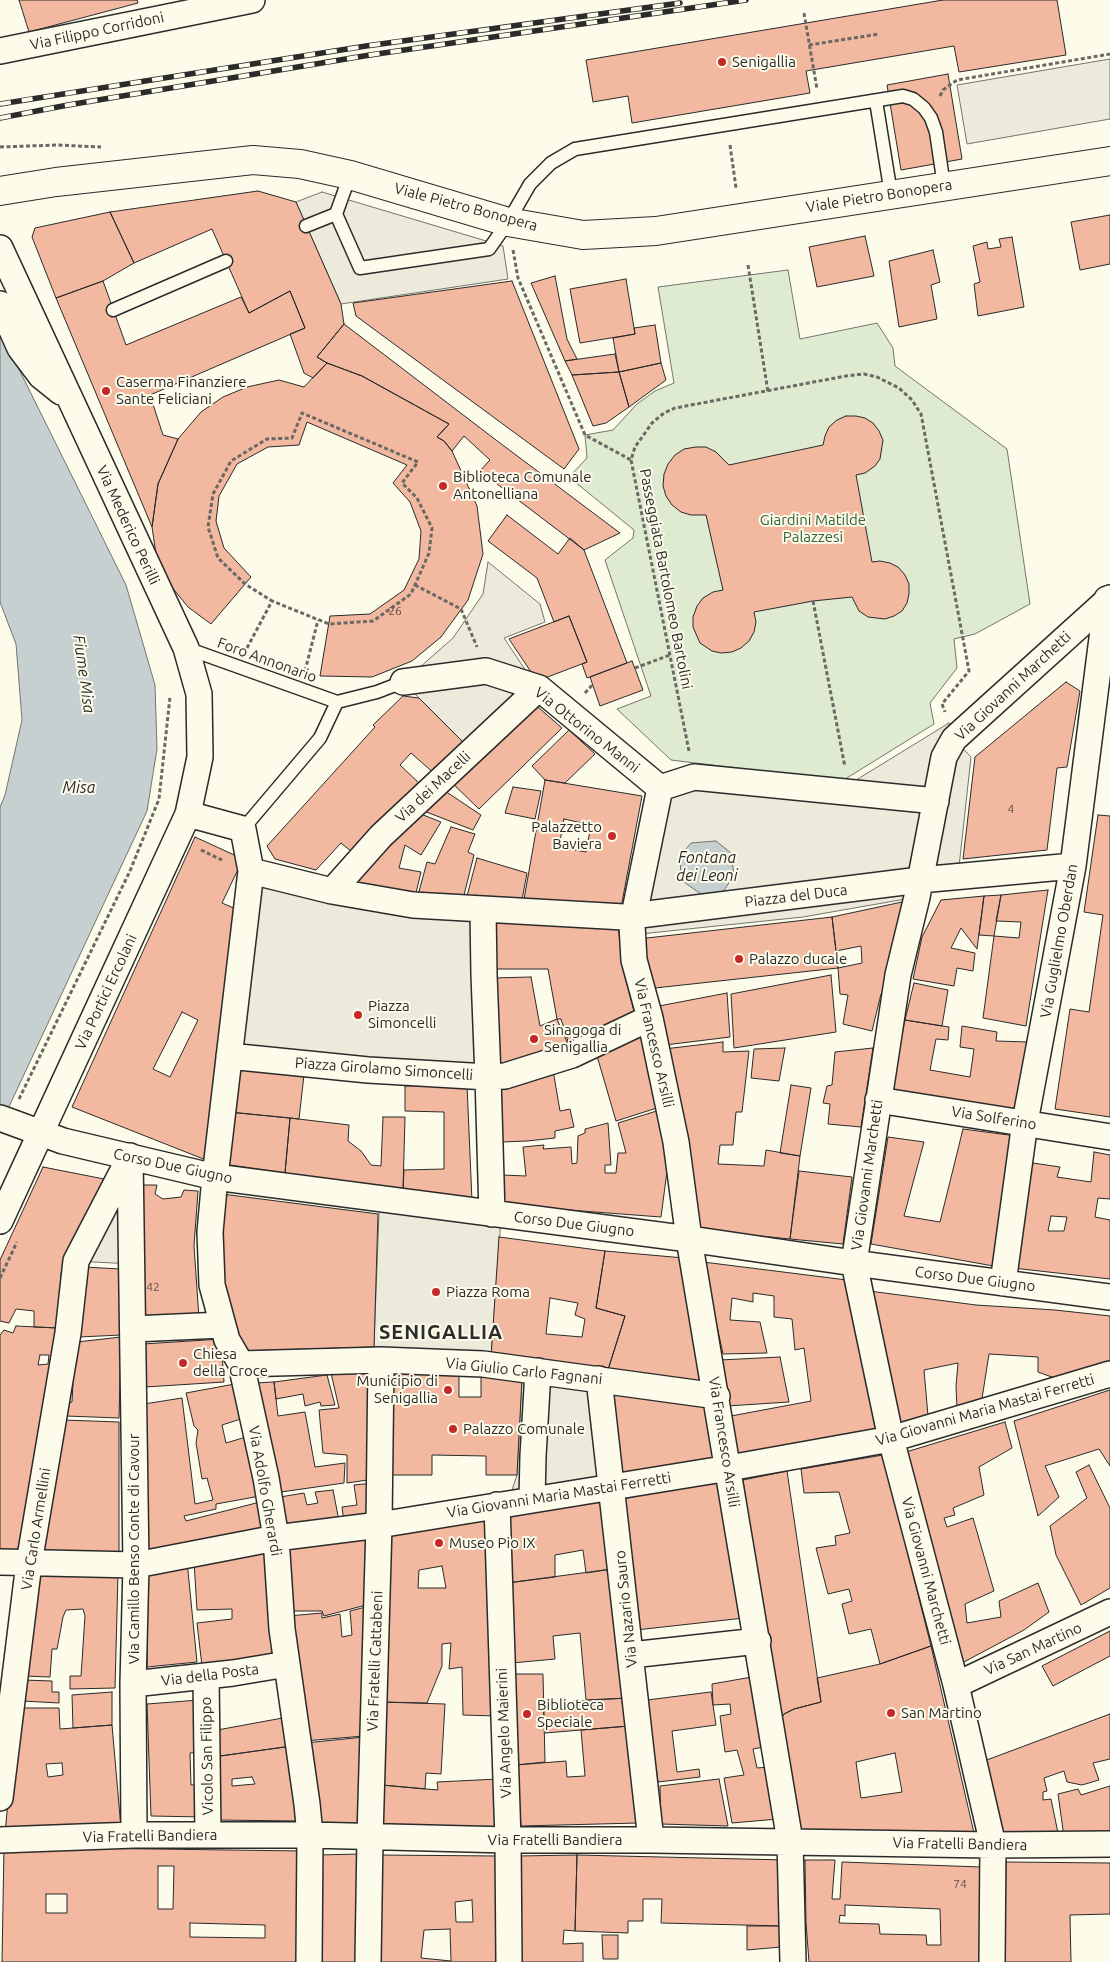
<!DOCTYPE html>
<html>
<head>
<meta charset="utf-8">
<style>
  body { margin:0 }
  canvas { display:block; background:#fdfbea }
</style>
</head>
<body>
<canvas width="1110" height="1962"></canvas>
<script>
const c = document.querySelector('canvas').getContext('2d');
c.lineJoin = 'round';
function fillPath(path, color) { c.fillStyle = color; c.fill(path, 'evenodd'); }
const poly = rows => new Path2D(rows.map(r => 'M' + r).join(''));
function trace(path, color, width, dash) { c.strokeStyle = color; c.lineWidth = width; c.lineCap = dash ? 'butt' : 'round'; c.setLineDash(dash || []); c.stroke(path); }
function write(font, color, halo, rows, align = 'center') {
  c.font = font + ' Ubuntu,sans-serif'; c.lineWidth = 4; c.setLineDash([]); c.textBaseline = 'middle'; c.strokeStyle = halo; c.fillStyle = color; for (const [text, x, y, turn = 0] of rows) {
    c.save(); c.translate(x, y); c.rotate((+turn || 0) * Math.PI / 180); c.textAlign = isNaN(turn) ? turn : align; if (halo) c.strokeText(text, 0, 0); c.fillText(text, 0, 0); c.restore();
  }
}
const green = poly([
  [788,270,800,339,877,323,893,348,895,366,1007,449,1030,604,975,634,954,639,957,668,930,703,934,724,842,781,671,760,617,709,651,696,605,560,633,538,634,530,569,477,587,458,585,435,613,430,637,404,655,391,674,383,658,287,788,270]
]);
const parking = poly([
  [1110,59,1110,119,967,144,957,85,1110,59],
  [322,192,503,246,508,279,341,304,296,202,322,192],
  [488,562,540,604,545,622,504,638,534,683,466,745,403,682,453,638,483,594,488,562],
  [949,723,954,739,971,757,958,876,917,897,803,917,640,934,652,782,848,785,949,723],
  [247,859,414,900,486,904,494,1081,221,1062,247,859],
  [130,1156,132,1264,76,1261,130,1156],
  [380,1187,502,1205,491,1357,487,1374,387,1373,373,1371,380,1187],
  [523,1362,607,1373,618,1475,505,1511,517,1475,523,1362]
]);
const water = poly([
  [0,331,126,585,155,685,157,749,147,811,0,1126,0,807,5,795,22,720,16,644,0,602,0,331],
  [716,841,731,853,734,875,723,892,701,894,681,880,680,856,691,843,716,841]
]);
const building = poly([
  [19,0,137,0,138,3,29,32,19,0],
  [943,0,1057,0,1066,55,959,72,954,46,806,71,810,93,632,123,628,96,593,102,586,60,943,0],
  [948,74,962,159,901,170,887,85,948,74],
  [258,191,296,202,341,304,344,324,317,357,327,363,313,378,304,373,290,334,305,328,290,291,249,313,212,229,134,263,110,212,258,191],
  [110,212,134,263,103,281,56,298,32,237,35,228,110,212],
  [1110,215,1110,264,1080,270,1071,222,1110,215],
  [865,236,874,276,817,287,809,247,865,236],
  [1012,237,1024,307,978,316,974,284,980,282,973,246,987,242,988,249,1001,247,999,239,1012,237],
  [933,250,940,282,931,285,937,319,899,327,889,261,933,250],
  [555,276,567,339,577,359,565,361,531,283,555,276],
  [626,279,635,334,580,343,570,289,626,279],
  [103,281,126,345,241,297,249,313,290,291,305,328,150,395,163,435,178,439,158,484,152,527,56,298,103,281],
  [512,281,579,449,564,469,356,316,353,303,512,281],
  [344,324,496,440,620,533,584,550,480,471,490,460,464,436,452,451,444,441,437,437,449,424,362,376,327,363,317,357,344,324],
  [655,325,661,363,619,372,613,338,635,334,634,328,655,325],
  [615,354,619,372,572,375,565,361,615,354],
  [327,363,362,376,449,424,437,437,444,441,452,451,477,506,483,554,468,600,441,637,412,661,372,677,320,676,330,616,370,614,404,590,419,559,421,531,410,502,393,483,407,465,307,422,299,445,268,447,237,464,219,496,216,521,224,548,251,577,211,624,188,607,166,580,156,554,152,527,158,484,178,439,201,412,223,397,247,387,279,380,304,387,327,363],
  [661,363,666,380,629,407,619,372,661,363],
  [619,372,629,407,606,423,593,426,572,375,619,372],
  [846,416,856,416,865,418,873,423,879,431,883,440,880,459,875,466,865,473,856,475,872,562,880,561,890,563,898,567,905,575,909,584,909,594,907,603,902,611,894,616,885,619,868,617,859,611,852,597,813,601,754,612,756,622,754,632,749,641,741,648,732,652,721,653,712,651,700,643,693,627,693,617,697,606,703,598,713,592,723,590,706,515,691,515,681,512,672,505,666,496,663,486,664,474,668,464,675,455,684,449,696,447,706,447,716,452,729,465,823,445,825,436,829,427,837,420,846,416],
  [507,515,558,554,570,538,584,550,627,663,587,678,582,664,587,662,569,616,554,622,537,578,488,541,507,515],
  [569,616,587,662,537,681,509,639,569,616],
  [632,661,643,690,600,706,590,677,632,661],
  [1066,682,1080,691,1067,767,1057,768,1047,850,963,859,975,757,1066,682],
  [403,696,419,698,466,745,436,775,411,753,400,765,420,784,352,852,341,843,316,870,275,859,267,846,375,727,373,725,403,696],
  [531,701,562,728,479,809,449,780,531,701],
  [569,730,595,754,565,783,545,780,532,766,569,730],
  [545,780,642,796,620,913,523,905,545,780],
  [564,819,591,825,586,852,559,847,564,819],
  [439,787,481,815,473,830,416,808,439,787],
  [513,787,541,791,535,819,505,813,513,787],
  [413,811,441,822,421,855,405,845,399,868,421,872,415,897,349,881,413,811],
  [1098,815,1110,816,1110,1117,1055,1109,1070,1009,1089,1012,1103,915,1084,912,1098,815],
  [451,827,475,834,468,852,474,855,463,899,418,895,427,862,435,864,451,827],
  [195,837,243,859,222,903,236,909,206,1160,72,1107,195,837],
  [182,1012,198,1020,170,1077,153,1069,182,1012],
  [477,858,527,873,522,900,467,896,477,858],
  [1048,890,1026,1026,983,1018,994,936,1019,938,1021,922,996,921,1001,895,1048,890],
  [1001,895,994,936,979,935,984,896,1001,895],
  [984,896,977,949,961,928,951,948,975,953,973,971,957,968,954,986,913,979,922,937,941,900,984,896],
  [902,902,888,995,881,994,872,1031,843,1024,848,995,840,994,838,968,862,963,861,946,836,951,832,917,902,902],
  [489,917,618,926,625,977,636,1019,571,1051,561,1019,557,1019,548,969,490,969,489,917],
  [832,917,838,968,646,989,638,939,832,917],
  [831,975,836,1032,734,1048,731,994,831,975],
  [531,977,540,1026,557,1019,571,1051,500,1072,492,978,531,977],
  [914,983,948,990,942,1026,905,1020,914,983],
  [727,993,730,1037,665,1045,659,1006,727,993],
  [905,1020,949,1027,948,1040,936,1039,930,1070,970,1077,974,1049,960,1047,962,1026,997,1032,996,1041,1029,1042,1014,1113,891,1090,905,1020],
  [642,1026,660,1107,616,1121,595,1049,642,1026],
  [723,1042,723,1052,749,1051,742,1112,736,1112,733,1145,720,1145,718,1164,764,1166,766,1150,800,1156,790,1239,692,1229,664,1049,723,1042],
  [785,1048,779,1081,751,1078,754,1049,785,1048],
  [873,1048,861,1127,828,1124,830,1104,823,1103,827,1086,832,1085,835,1052,873,1048],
  [234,1068,304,1075,299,1119,229,1112,234,1068],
  [553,1070,560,1111,570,1109,574,1127,555,1131,555,1138,527,1141,502,1142,500,1084,553,1070],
  [467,1085,472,1201,403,1190,404,1170,444,1169,444,1112,405,1111,405,1086,467,1085],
  [791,1085,811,1088,800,1156,780,1153,791,1085],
  [663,1109,669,1156,661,1217,502,1205,502,1175,526,1176,523,1147,544,1145,543,1149,571,1147,572,1164,577,1163,578,1136,585,1133,585,1129,608,1123,611,1165,605,1165,605,1173,616,1173,618,1153,626,1153,618,1123,663,1109],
  [229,1112,290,1118,285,1173,223,1164,229,1112],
  [383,1117,405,1117,403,1190,285,1173,290,1118,349,1125,348,1141,361,1151,371,1165,381,1166,383,1117],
  [963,1129,1016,1136,999,1267,871,1244,888,1137,924,1142,904,1216,940,1222,963,1129],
  [1094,1152,1110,1155,1110,1199,1098,1198,1095,1217,1110,1220,1110,1279,1013,1268,1026,1162,1060,1167,1057,1177,1091,1182,1094,1152],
  [1051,1216,1067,1217,1064,1231,1048,1231,1051,1216],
  [43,1167,104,1179,61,1273,58,1328,34,1327,34,1311,16,1309,9,1323,0,1321,0,1260,43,1167],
  [799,1171,852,1177,843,1244,790,1239,799,1171],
  [140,1185,157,1185,155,1194,163,1199,181,1197,184,1190,198,1191,194,1246,199,1318,143,1322,140,1185],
  [222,1194,378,1214,374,1347,241,1351,222,1285,222,1194],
  [499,1237,605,1251,596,1308,625,1316,607,1373,491,1357,499,1237],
  [550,1298,578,1303,575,1315,585,1319,582,1337,546,1334,550,1298],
  [605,1251,684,1258,709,1390,607,1373,625,1316,596,1308,605,1251],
  [703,1262,847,1280,881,1433,737,1458,731,1416,811,1401,804,1348,795,1350,792,1319,774,1317,774,1296,753,1293,753,1302,732,1298,730,1320,760,1322,767,1353,723,1354,703,1262],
  [84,1267,120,1269,121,1335,79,1337,84,1267],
  [869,1291,976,1305,1055,1310,1110,1316,1110,1364,1060,1380,1038,1372,1038,1357,989,1354,981,1405,957,1410,956,1386,958,1363,924,1370,928,1416,896,1425,869,1291],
  [16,1326,58,1328,24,1558,0,1557,0,1335,4,1330,13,1333,16,1326],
  [40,1355,49,1355,48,1364,38,1365,40,1355],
  [121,1337,119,1418,66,1416,67,1403,72,1402,73,1383,69,1383,77,1342,121,1337],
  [221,1339,224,1382,145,1387,143,1344,221,1339],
  [780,1357,789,1402,727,1406,720,1360,780,1357],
  [373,1371,374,1479,347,1483,347,1455,323,1453,319,1410,339,1408,331,1373,373,1371],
  [387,1373,487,1374,522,1378,517,1475,486,1475,486,1456,432,1455,432,1475,386,1475,387,1373],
  [459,1374,481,1374,481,1397,459,1397,459,1374],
  [327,1375,335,1405,321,1406,320,1402,305,1406,303,1394,276,1399,274,1382,327,1375],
  [274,1382,278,1416,305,1412,315,1467,345,1463,344,1483,274,1493,255,1383,274,1382],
  [235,1384,244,1418,222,1425,226,1443,246,1437,260,1496,216,1504,216,1509,184,1516,186,1521,260,1502,267,1536,147,1557,144,1404,182,1398,195,1504,213,1500,207,1478,202,1479,196,1443,198,1430,194,1426,186,1393,235,1384],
  [609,1389,707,1403,719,1460,618,1475,609,1389],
  [1110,1390,1110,1466,1099,1449,1045,1466,1059,1497,1038,1516,1014,1421,1110,1390],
  [63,1420,119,1422,119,1558,41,1550,63,1420],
  [1005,1422,1012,1448,979,1467,984,1495,953,1508,955,1515,944,1518,947,1527,973,1518,994,1591,965,1604,967,1623,1001,1617,999,1601,1038,1583,1049,1612,1024,1630,962,1663,906,1452,1005,1422],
  [883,1455,931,1646,880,1664,871,1629,849,1634,842,1604,852,1601,849,1589,828,1594,816,1548,836,1545,835,1536,850,1533,839,1492,804,1493,801,1469,883,1455],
  [1089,1465,1110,1508,1110,1588,1081,1605,1056,1555,1050,1526,1087,1498,1076,1472,1089,1465],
  [787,1471,821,1702,794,1709,784,1714,778,1722,743,1480,787,1471],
  [721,1478,744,1618,636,1630,623,1499,721,1478],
  [374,1483,373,1515,344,1522,342,1507,357,1505,354,1485,374,1483],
  [333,1490,340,1526,279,1533,274,1498,304,1493,307,1505,318,1503,315,1492,333,1490],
  [605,1495,612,1569,586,1573,583,1550,555,1555,555,1577,507,1583,505,1511,605,1495],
  [487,1519,496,1716,463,1715,462,1667,449,1669,451,1643,442,1644,442,1666,427,1703,382,1702,386,1535,487,1519],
  [442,1566,446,1588,418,1588,419,1570,442,1566],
  [371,1535,370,1604,324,1616,322,1611,289,1611,281,1546,371,1535],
  [269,1549,281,1661,202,1666,197,1623,232,1619,232,1609,197,1610,194,1561,269,1549],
  [187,1561,197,1662,147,1667,148,1568,187,1561],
  [612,1569,627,1698,586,1700,580,1633,553,1636,555,1659,512,1663,507,1583,612,1569],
  [39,1571,118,1574,115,1688,70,1689,70,1676,81,1676,85,1616,83,1609,66,1610,63,1617,57,1649,52,1649,50,1677,24,1676,39,1571],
  [370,1606,364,1736,304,1741,288,1616,322,1613,322,1618,340,1614,342,1637,352,1635,350,1611,370,1606],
  [1110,1631,1110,1656,1053,1686,1042,1666,1110,1631],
  [931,1646,974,1833,796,1833,778,1722,784,1714,794,1709,821,1702,817,1678,880,1664,931,1646],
  [895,1753,902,1792,861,1798,856,1762,895,1753],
  [513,1674,543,1674,545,1762,516,1765,513,1674],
  [752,1677,763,1747,753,1749,757,1768,769,1767,778,1819,732,1823,724,1778,744,1775,737,1750,725,1752,720,1716,731,1714,730,1704,713,1705,712,1684,752,1677],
  [23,1680,52,1681,52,1692,59,1692,59,1703,22,1701,23,1680],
  [112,1692,112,1725,73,1728,72,1695,112,1692],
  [711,1692,716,1725,672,1731,677,1772,699,1769,700,1777,658,1782,647,1700,711,1692],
  [627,1698,629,1726,545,1733,543,1703,627,1698],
  [199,1700,203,1752,190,1753,191,1785,204,1784,204,1817,151,1816,147,1704,199,1700],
  [382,1702,445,1704,441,1774,426,1773,425,1789,382,1785,382,1702],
  [17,1708,59,1708,60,1729,112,1725,121,1828,5,1833,17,1708],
  [62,1763,63,1775,48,1777,46,1764,62,1763],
  [1110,1714,1110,1759,1093,1763,1099,1780,1082,1785,1067,1782,1064,1771,1044,1778,1047,1791,1043,1792,1043,1800,1051,1799,1058,1833,1003,1833,984,1761,1110,1714],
  [288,1717,292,1746,213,1757,212,1731,288,1717],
  [629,1726,638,1823,521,1826,516,1765,566,1761,567,1777,585,1776,581,1730,629,1726],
  [364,1737,364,1825,317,1825,305,1743,364,1737],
  [292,1746,301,1821,216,1820,213,1757,292,1746],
  [252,1777,255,1784,232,1786,232,1779,252,1777],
  [498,1779,498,1832,377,1829,382,1785,438,1790,437,1782,498,1779],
  [719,1779,728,1826,661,1824,660,1786,719,1779],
  [1110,1786,1110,1831,1064,1837,1058,1794,1078,1789,1081,1795,1110,1786],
  [4,1847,304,1851,302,1962,2,1962,4,1847],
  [158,1866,174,1866,173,1909,158,1909,158,1866],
  [46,1894,67,1894,67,1913,46,1913,46,1894],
  [190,1923,265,1925,265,1938,190,1937,190,1923],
  [360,1854,358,1962,317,1962,318,1855,360,1854],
  [377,1855,497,1856,499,1962,375,1962,377,1855],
  [472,1900,473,1922,456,1922,455,1902,472,1900],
  [450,1929,451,1961,421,1958,424,1930,450,1929],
  [577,1855,575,1931,564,1930,563,1944,583,1943,583,1962,521,1962,518,1856,577,1855],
  [577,1855,786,1860,784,1926,661,1923,662,1899,643,1899,643,1921,628,1921,628,1933,575,1931,577,1855],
  [805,1860,835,1860,832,1899,840,1899,842,1862,981,1867,981,1962,809,1962,806,1923,805,1860],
  [845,1905,940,1909,941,1945,927,1945,926,1935,880,1934,879,1924,839,1923,840,1915,845,1916,845,1905],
  [1006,1862,1110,1863,1110,1914,1070,1915,1071,1962,1004,1962,1006,1862],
  [747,1926,780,1926,781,1947,747,1950,747,1926],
  [602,1935,618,1935,618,1959,603,1959,602,1935]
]);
const path = poly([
  [804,13,817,89],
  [809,45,879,34],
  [940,96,943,90,957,80,1110,54],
  [730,145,736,188],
  [0,147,57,145,101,147],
  [513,250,518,278,585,435,631,460],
  [748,265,768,392],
  [415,585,461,609,477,647],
  [813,601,845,767],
  [247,648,272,601,245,584,218,558,208,527,213,494,231,461,267,439,292,438,302,413,418,462,402,483,417,498,432,528,429,553,411,594,373,621,329,624,272,601],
  [635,668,670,655],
  [305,671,318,620],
  [585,693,593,684],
  [689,751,631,460,635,447,652,423,664,413,675,408,846,376,864,374,877,377,899,388,912,400,921,414,969,671,942,704,945,712],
  [201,850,222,860],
  [19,1099,130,871,159,799,170,697],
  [0,1278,17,1242]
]);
const lane = poly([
  [876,101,891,194],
  [336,214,360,268,489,249,508,222,530,184,551,163,575,149,903,96,913,99,924,108,931,118,936,132,944,186],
  [306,226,336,214,350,175],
  [113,310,226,261],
  [186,648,337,702],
  [337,702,377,692,403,682],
  [243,829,320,738,337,702]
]);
const street = poly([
  [0,51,252,0],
  [0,248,186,648,199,694,200,757,188,814,0,1221],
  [0,304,20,348,41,376,61,392],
  [403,682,486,671,539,688,660,788],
  [660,788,632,925,634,960,650,1018,676,1142,689,1239,790,1841,793,1962],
  [660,788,694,777,936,801],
  [188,814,243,829,251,871,215,1177,210,1232,212,1285,227,1340,241,1364,266,1478,276,1538,282,1629,307,1804,310,1835,309,1962],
  [251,871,332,891,413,905,624,917,920,880,1073,866],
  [332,891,381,836,539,688],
  [229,1056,368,1070,488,1077,484,975,483,910],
  [878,1100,1110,1137],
  [0,1118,63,1141,215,1177,689,1239,854,1263,1110,1297],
  [130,1156,136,1565,133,1684,134,1835],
  [492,1214,488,1077,505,1076,572,1055,650,1018],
  [1003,1283,1025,1122,1073,866,1107,599],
  [133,1329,222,1325],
  [241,1364,381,1360,483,1364,717,1396],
  [599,1379,651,1840],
  [532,1499,533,1456,538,1371],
  [497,1505,508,1840,509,1962],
  [0,1562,136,1565,276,1538,379,1525,729,1468,891,1439,1110,1374],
  [631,1655,758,1641],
  [206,1676,208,1835],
  [133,1684,233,1673,287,1664],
  [956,1685,1110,1612],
  [0,1798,29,1563,68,1333,76,1261,129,1159],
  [0,1840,134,1835,310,1835,508,1840,651,1840,993,1845,1110,1844],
  [368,1962,370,1837,379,1525,381,1360],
  [992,1962,993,1845,956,1685,891,1439,854,1263,898,975,917,897,944,757,954,739,1110,598]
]);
const secondary = poly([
  [0,191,56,182,253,160,300,164,350,175,508,222,583,235,656,231,1110,161]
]);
const rail = poly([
  [0,104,366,46,680,3],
  [0,118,68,105,370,55,746,0]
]);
const markers = [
  [722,62,5,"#c62828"],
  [106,391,5,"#c62828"],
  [443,486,5,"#c62828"],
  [612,836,5,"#c62828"],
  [739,959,5,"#c62828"],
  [358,1015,5,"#c62828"],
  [534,1039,5,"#c62828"],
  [436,1292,5,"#c62828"],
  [183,1363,5,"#c62828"],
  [448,1390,5,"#c62828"],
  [453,1429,5,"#c62828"],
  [439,1543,5,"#c62828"],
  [891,1713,5,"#c62828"],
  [527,1714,5,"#c62828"]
];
const numberNames = [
  ["26",395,611],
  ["4",1011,809],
  ["42",153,1287],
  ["74",960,1884]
];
const streetNames = [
  ["Via Filippo Corridoni",97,31,-12],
  ["Viale Pietro Bonopera",879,196,-9],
  ["Viale Pietro Bonopera",466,207,15],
  ["Via Mederico Perilli",128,525,65],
  ["Passeggiata Bartolomeo Bartolini",666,579,79],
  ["Foro Annonario",267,660,20],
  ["Via Giovanni Marchetti",1013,686,-43],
  ["Via Ottorino Manni",587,730,38],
  ["Via dei Macelli",433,787,-43],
  ["Piazza del Duca",796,896,-7],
  ["Via Guglielmo Oberdan",1059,941,-80],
  ["Via Portici Ercolani",106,992,-65],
  ["Via Francesco Arsilli",654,1043,77],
  ["Piazza Girolamo Simoncelli",384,1069,4],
  ["Via Solferino",994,1118,9],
  ["Corso Due Giugno",173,1166,12],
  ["Via Giovanni Marchetti",867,1175,-82],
  ["Corso Due Giugno",574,1224,7],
  ["Corso Due Giugno",975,1279,7],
  ["Via Giulio Carlo Fagnani",524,1371,6],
  ["Via Giovanni Maria Mastai Ferretti",985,1410,-16],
  ["Via Francesco Arsilli",724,1442,81],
  ["Via Adolfo Gherardi",265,1491,80],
  ["Via Giovanni Maria Mastai Ferretti",559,1495,-9],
  ["Via Carlo Armellini",36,1529,-81],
  ["Via Camillo Benso Conte di Cavour",134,1549,-90],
  ["Via Giovanni Marchetti",926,1571,75],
  ["Via Nazario Sauro",626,1609,-96],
  ["Via San Martino",1033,1649,-25],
  ["Via Fratelli Cattabeni",375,1661,-88],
  ["Via della Posta",210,1675,-7],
  ["Via Angelo Maierini",504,1733,-92],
  ["Vicolo San Filippo",207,1756,-91],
  ["Via Fratelli Bandiera",150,1836,-1],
  ["Via Fratelli Bandiera",555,1840],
  ["Via Fratelli Bandiera",960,1844,1]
];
const poiNames = [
  ["Senigallia",732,62],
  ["Caserma Finanziere",116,382],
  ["Sante Feliciani",116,399],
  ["Biblioteca Comunale",453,477],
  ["Antonelliana",453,494],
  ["Palazzetto",602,827,"right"],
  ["Baviera",602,844,"right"],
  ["Palazzo ducale",749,959],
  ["Piazza",368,1006],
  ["Simoncelli",368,1023],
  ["Sinagoga di",544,1030],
  ["Senigallia",544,1047],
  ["Piazza Roma",446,1292],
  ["Chiesa",193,1354],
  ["della Croce",193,1371],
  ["Municipio di",438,1381,"right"],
  ["Senigallia",438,1398,"right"],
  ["Palazzo Comunale",463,1429],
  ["Museo Pio IX",449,1543],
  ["Biblioteca",537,1705],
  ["Speciale",537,1722],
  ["San Martino",901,1713]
];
const parkNames = [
  ["Giardini Matilde",813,520],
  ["Palazzesi",813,537]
];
const waterNames = [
  ["Fiume Misa",84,674,82],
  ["Misa",79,788],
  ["Fontana",707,858],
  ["dei Leoni",707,876]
];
const districtNames = [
  ["SENIGALLIA",441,1332]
];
fillPath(green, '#deebd1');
trace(green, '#74746e', 1);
fillPath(parking, '#eceadb');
trace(parking, '#74746e', 1);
fillPath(water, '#c7d0d0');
trace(water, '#74746e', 1);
fillPath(building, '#f2b8a0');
trace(building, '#2b2b2b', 1);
trace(lane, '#2b2b2b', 15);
trace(street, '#2b2b2b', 28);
trace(secondary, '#2b2b2b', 30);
trace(path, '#6a6964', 3, [4, 2.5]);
trace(lane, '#fdfbea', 12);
trace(street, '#fdfbea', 25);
trace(secondary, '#fdfbea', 28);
trace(rail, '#2b2b2b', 5.5);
trace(rail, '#fdfbea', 4, [11]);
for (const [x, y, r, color] of markers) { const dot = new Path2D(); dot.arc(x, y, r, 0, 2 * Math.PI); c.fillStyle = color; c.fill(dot); trace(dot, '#fdfbea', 2); }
write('12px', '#5d4e48', null, numberNames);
write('15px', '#2b2b2b', '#fdfbea', streetNames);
write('15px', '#2b2b2b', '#fdfbea', poiNames, 'left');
write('15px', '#34623c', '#fdfbea', parkNames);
write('italic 16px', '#2b2b2b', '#fdfbea', waterNames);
c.letterSpacing = '1px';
write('bold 20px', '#2b2b2b', '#fdfbea', districtNames);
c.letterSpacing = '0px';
</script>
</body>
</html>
